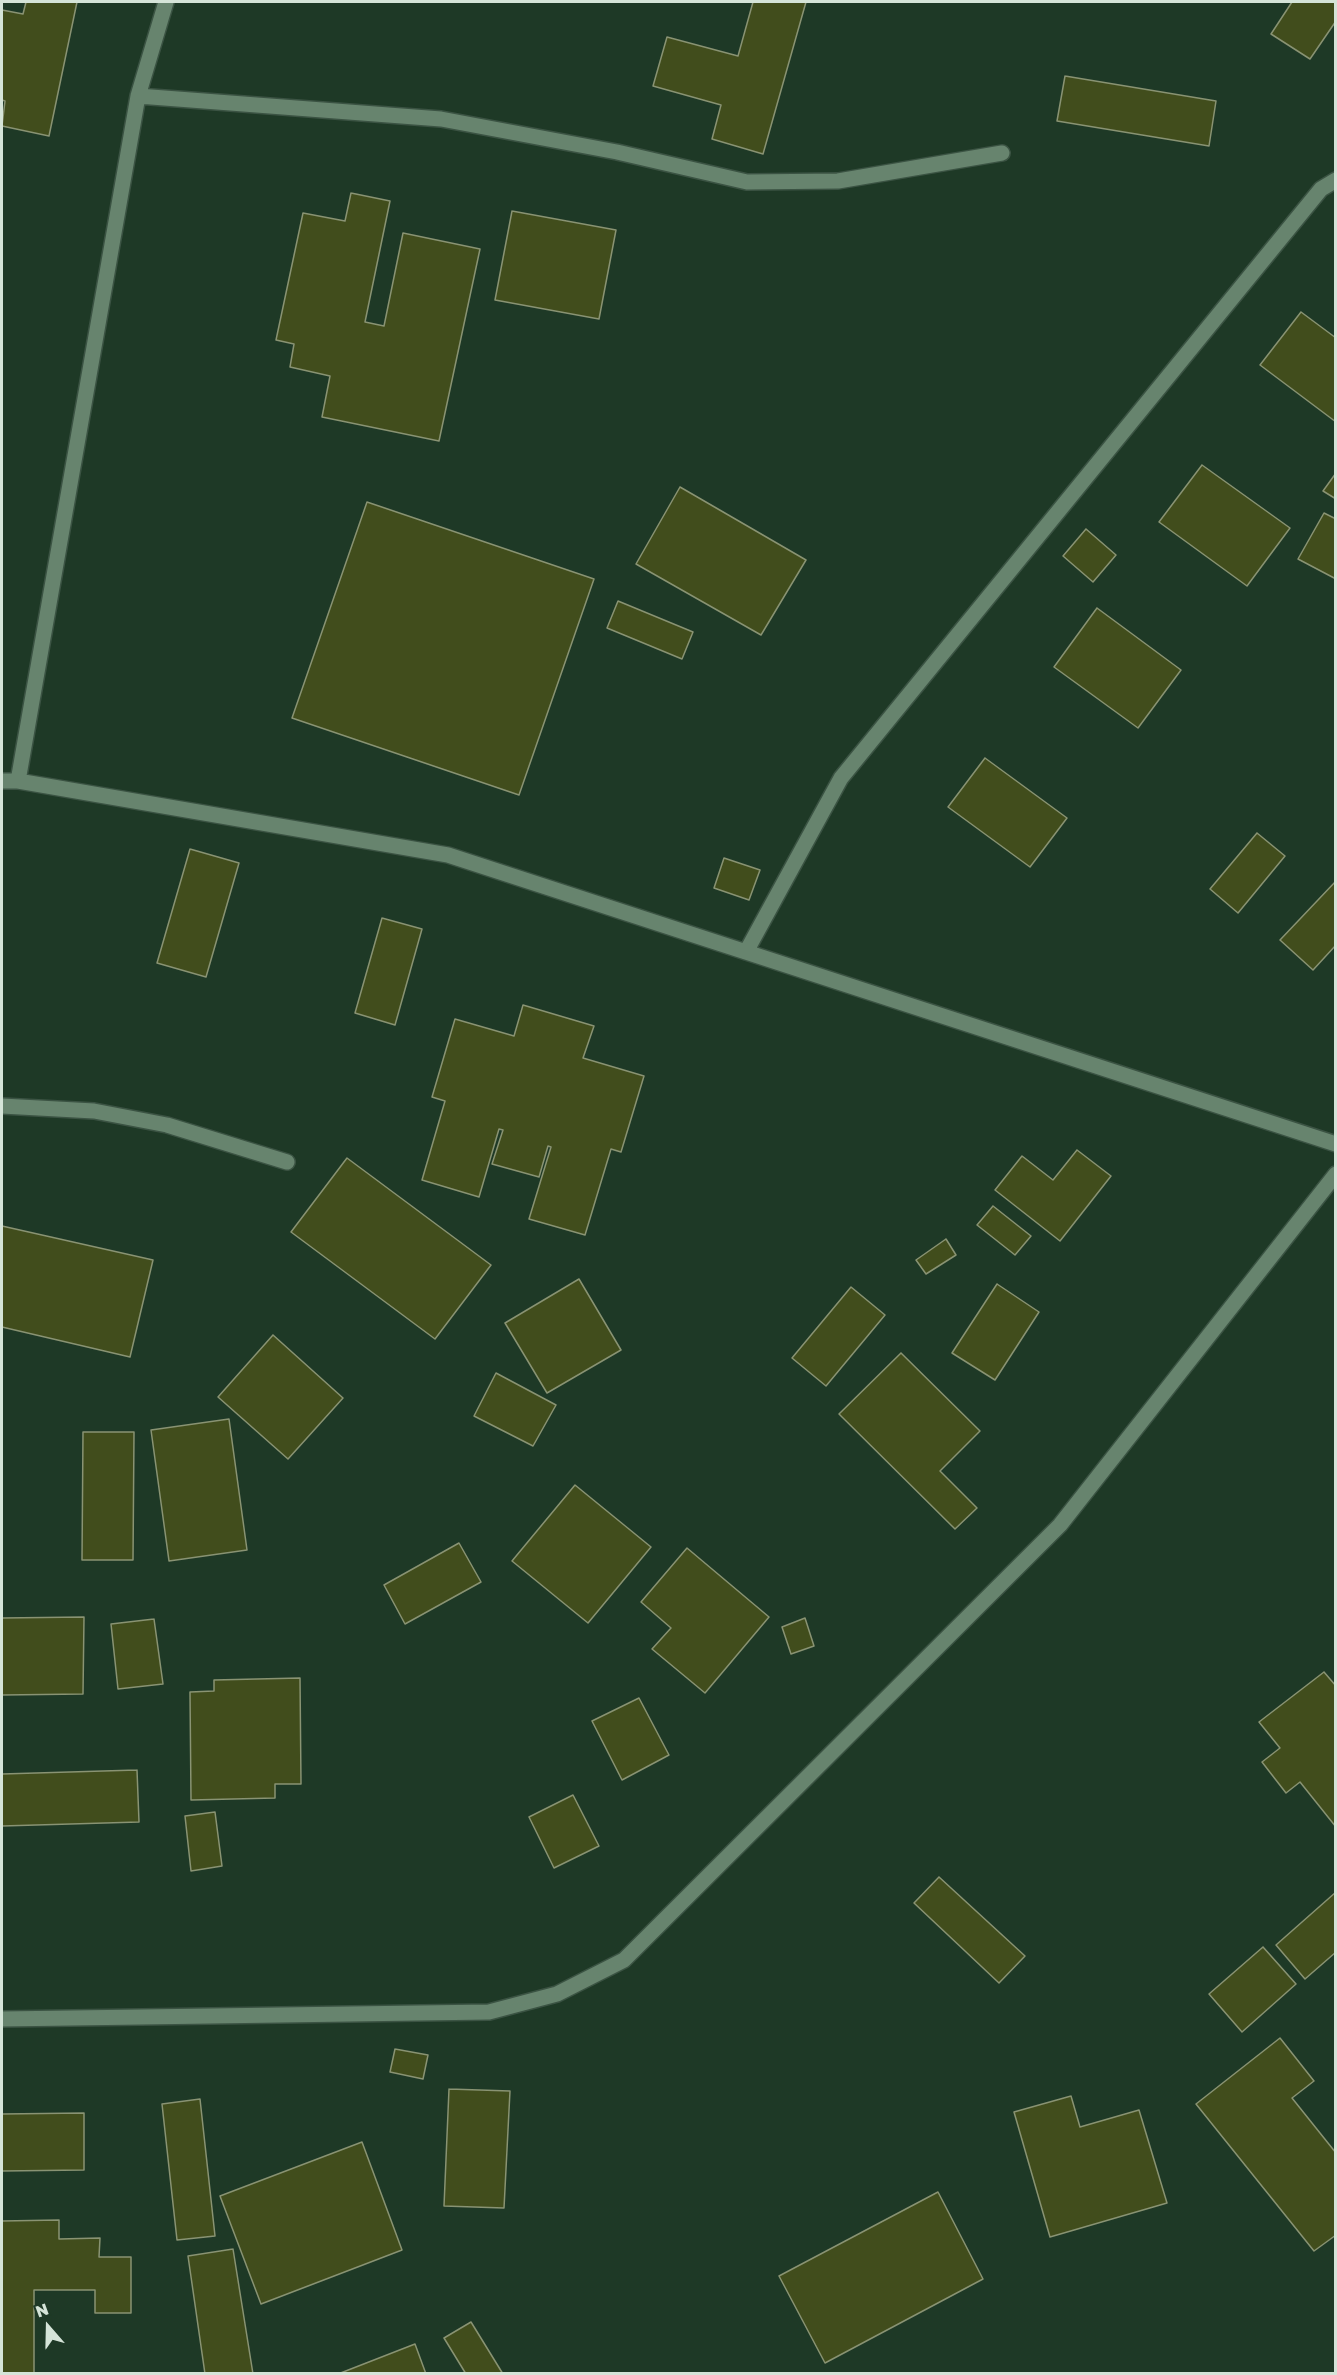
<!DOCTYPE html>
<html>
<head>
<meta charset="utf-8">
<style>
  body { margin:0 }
  #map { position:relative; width:1337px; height:2375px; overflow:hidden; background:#1e3926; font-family:"Golos Text",sans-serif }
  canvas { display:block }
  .frame { position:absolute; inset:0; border:3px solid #d5e4d8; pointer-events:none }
  .north { position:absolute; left:18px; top:2297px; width:60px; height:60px; -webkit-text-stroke:4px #1e3926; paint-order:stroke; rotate:340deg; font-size:16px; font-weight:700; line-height:24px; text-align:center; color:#d5e4d8 }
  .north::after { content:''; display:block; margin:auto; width:21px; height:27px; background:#d5e4d8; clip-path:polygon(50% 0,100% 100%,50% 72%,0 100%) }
</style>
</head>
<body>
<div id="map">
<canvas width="1337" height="2375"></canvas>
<div class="frame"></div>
<div class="north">N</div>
</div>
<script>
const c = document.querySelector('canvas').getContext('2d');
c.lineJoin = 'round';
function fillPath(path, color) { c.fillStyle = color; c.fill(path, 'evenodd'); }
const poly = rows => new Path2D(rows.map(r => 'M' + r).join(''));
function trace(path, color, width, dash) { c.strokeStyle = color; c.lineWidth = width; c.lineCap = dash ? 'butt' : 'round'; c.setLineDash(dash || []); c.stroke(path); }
const building = poly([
  [26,2,77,2,49,136,2,126,5,101,2,100,2,10,23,14,26,2],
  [753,2,806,2,763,154,712,139,721,105,653,86,667,37,738,56,753,2],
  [1292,2,1336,2,1336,21,1310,59,1271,34,1292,2],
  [1065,76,1216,101,1209,146,1057,121,1065,76],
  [351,193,390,201,365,322,384,326,403,233,480,249,439,441,322,417,330,376,290,367,294,344,276,340,303,213,345,221,351,193],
  [512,211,616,230,599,319,495,300,512,211],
  [1301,312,1336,338,1336,422,1260,365,1301,312],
  [1202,465,1290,528,1247,586,1159,522,1202,465],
  [1336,473,1336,499,1323,491,1336,473],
  [680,487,806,560,761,635,636,564,680,487],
  [367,502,594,579,519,795,292,718,367,502],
  [1324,513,1336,519,1336,579,1298,559,1324,513],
  [1086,529,1116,555,1093,582,1063,556,1086,529],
  [618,601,693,632,682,659,607,628,618,601],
  [1097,608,1181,670,1138,728,1054,667,1097,608],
  [985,758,1067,818,1030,867,948,807,985,758],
  [1257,833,1285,856,1238,913,1210,889,1257,833],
  [190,849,239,863,206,977,157,963,190,849],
  [724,858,760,870,749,900,714,888,724,858],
  [1336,881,1336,945,1313,970,1280,940,1336,881],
  [382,918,422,929,395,1025,355,1013,382,918],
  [523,1005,594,1026,583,1058,644,1076,621,1152,611,1149,585,1235,529,1219,551,1147,548,1146,539,1177,492,1164,503,1130,499,1129,479,1197,422,1180,445,1101,432,1097,455,1019,514,1036,523,1005],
  [1077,1150,1111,1176,1060,1241,995,1190,1022,1156,1053,1180,1077,1150],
  [347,1158,491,1265,435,1339,291,1232,347,1158],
  [993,1206,1031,1236,1015,1255,977,1225,993,1206],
  [2,1226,153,1260,130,1357,2,1327,2,1226],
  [946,1239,956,1255,926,1274,916,1260,946,1239],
  [579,1279,621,1350,547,1393,505,1323,579,1279],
  [997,1284,1039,1312,995,1380,952,1353,997,1284],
  [851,1287,885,1315,826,1386,792,1358,851,1287],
  [273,1335,343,1398,288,1459,218,1397,273,1335],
  [901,1353,980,1431,940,1471,977,1508,955,1529,839,1414,901,1353],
  [496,1373,556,1405,533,1446,474,1416,496,1373],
  [229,1419,247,1550,169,1561,151,1430,229,1419],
  [83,1432,134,1432,133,1560,82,1560,83,1432],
  [575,1485,651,1547,588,1623,512,1561,575,1485],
  [459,1543,481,1582,405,1624,384,1585,459,1543],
  [687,1548,769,1617,705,1693,652,1649,671,1628,641,1602,687,1548],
  [84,1617,83,1694,2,1695,2,1618,84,1617],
  [805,1618,814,1646,791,1654,782,1627,805,1618],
  [154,1619,163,1684,118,1689,111,1624,154,1619],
  [1324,1672,1336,1686,1336,1827,1300,1782,1286,1793,1262,1762,1280,1748,1259,1722,1324,1672],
  [300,1678,301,1784,275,1784,275,1798,191,1800,190,1692,214,1691,214,1680,300,1678],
  [639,1698,669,1755,622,1780,592,1721,639,1698],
  [137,1770,139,1822,2,1826,2,1774,137,1770],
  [573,1795,599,1846,554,1868,529,1817,573,1795],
  [215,1812,222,1866,191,1871,185,1816,215,1812],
  [939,1877,1025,1956,999,1983,914,1903,939,1877],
  [1336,1892,1336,1952,1305,1979,1276,1945,1336,1892],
  [1263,1947,1296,1984,1242,2032,1209,1994,1263,1947],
  [1280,2038,1314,2081,1292,2098,1336,2153,1336,2235,1314,2251,1196,2104,1280,2038],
  [395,2049,428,2055,423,2079,390,2072,395,2049],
  [449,2089,510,2091,504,2208,444,2206,449,2089],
  [1071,2096,1080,2127,1139,2110,1167,2203,1050,2237,1014,2112,1071,2096],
  [200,2099,215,2236,177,2240,162,2104,200,2099],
  [84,2113,84,2170,2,2171,2,2114,84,2113],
  [362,2142,402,2250,261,2304,220,2196,362,2142],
  [938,2192,983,2279,825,2363,779,2276,938,2192],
  [59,2220,59,2239,100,2238,99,2257,131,2257,131,2313,95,2313,95,2290,34,2290,34,2374,2,2374,2,2221,59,2220],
  [233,2249,253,2374,205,2374,188,2256,233,2249],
  [471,2322,503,2374,466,2374,444,2338,471,2322],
  [415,2344,426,2374,338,2374,415,2344]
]);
const minor = poly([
  [138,96,441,119,617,152,747,182,838,181,1002,153],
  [2,781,18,781,448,855,1336,1144],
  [18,781,138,96,166,2],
  [746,952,841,778,1321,189,1336,180],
  [2,1106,94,1111,167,1125,287,1162],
  [2,2019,489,2012,557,1994,624,1960,1060,1525,1336,1174]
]);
fillPath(building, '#414d1c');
trace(building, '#899373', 1.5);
trace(minor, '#3b5343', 18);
trace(minor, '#67846e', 15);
</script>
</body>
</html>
